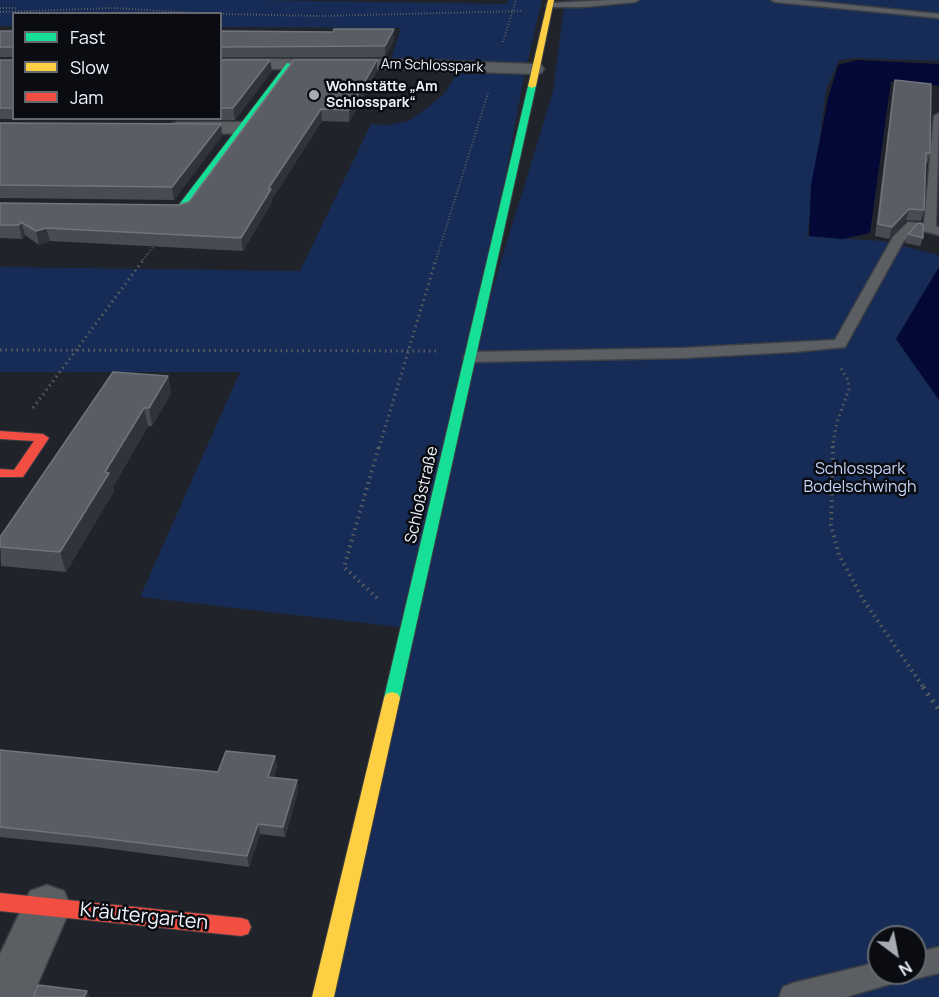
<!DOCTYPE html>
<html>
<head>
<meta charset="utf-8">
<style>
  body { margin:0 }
  #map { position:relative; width:939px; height:997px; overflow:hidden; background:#20242a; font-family:Manrope,sans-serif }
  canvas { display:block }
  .legend { position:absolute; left:12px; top:12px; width:210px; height:108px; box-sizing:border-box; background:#0a0c11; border:2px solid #66686f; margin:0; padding:8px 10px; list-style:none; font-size:18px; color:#eff3fb }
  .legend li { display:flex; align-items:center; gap:12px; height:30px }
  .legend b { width:30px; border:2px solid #66686f }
  .north { position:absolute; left:867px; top:925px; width:60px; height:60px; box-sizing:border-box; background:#0a0c11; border:2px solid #66686f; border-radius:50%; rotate:148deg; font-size:16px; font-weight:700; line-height:24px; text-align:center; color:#eff3fb }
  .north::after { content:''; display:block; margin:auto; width:21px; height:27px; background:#a7abb2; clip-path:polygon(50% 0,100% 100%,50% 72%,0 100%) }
</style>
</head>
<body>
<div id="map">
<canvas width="939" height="997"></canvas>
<ul class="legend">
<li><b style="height:8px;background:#16e098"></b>Fast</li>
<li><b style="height:8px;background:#ffcf43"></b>Slow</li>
<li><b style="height:8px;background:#f24e42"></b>Jam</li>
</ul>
<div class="north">N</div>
</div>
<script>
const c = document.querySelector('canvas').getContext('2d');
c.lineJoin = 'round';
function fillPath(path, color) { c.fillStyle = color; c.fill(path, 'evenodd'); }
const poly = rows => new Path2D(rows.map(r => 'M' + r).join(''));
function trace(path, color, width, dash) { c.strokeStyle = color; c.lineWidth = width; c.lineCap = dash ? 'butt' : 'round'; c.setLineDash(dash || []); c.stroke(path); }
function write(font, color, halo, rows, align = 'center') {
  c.font = font + ' Manrope,sans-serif'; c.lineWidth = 5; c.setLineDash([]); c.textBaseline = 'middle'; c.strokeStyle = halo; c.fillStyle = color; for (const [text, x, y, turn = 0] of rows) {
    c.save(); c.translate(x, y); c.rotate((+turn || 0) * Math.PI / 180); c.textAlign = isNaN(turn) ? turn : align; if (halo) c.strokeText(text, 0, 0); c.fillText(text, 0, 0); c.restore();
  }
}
const green = poly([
  [0,0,249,0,506,4,508,0,542,0,524,76,474,349,553,92,565,0,939,0,939,61,855,58,839,60,826,90,807,236,882,241,939,255,939,267,896,339,939,400,939,997,323,997,408,628,140,597,240,372,0,372,0,267,300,271,371,124,388,125,408,121,427,108,445,93,455,77,448,69,450,61,391,60,401,28,221,27,220,14,14,14,13,26,0,26],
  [879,937,915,937,915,973,879,973]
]);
const water = poly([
  [857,60,939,64,939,86,891,81,870,233,843,239,809,236,811,185,828,98,838,65],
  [939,267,939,400,896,339]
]);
const pathFar3 = poly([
  [0,8,16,8],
  [0,12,114,8,210,14],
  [220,14,320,16,523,11],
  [503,42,516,0],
  [143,260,156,243],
  [436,260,488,93]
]);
const pathFar2 = poly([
  [0,350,440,351],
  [33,408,144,259],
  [379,448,436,259],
  [832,448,837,422,849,389,848,380,840,367]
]);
const pathFar1 = poly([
  [833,446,831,525,839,555,864,601,924,688],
  [377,598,344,567,379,446]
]);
const path = poly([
  [923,687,939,710]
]);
const lane = poly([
  [610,0,639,0,635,2,584,7,550,7,546,5,550,3,610,0],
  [771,0,800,0,939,14,939,18,775,2,771,0],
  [939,113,936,227,939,227,939,235,915,229,903,242,845,347,794,352,683,358,471,362,463,357,471,352,683,348,835,340,893,237,908,222,924,224,934,116,939,113],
  [939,947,939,973,915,979,905,975,904,973,915,973,915,953,939,947],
  [879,962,879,973,901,973,897,982,846,997,779,997,783,987,793,983,879,962]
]);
const street = poly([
  [220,59,385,59,535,64,541,65,544,69,541,73,535,74,385,69,220,69,220,59],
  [178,122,242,122,249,124,252,128,249,132,242,134,171,132,168,128,171,124,178,122],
  [47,885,64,891,71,907,32,997,0,997,0,954,30,891,47,885]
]);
const fast = poly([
  [287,63,292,64,184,211,141,211,141,207,144,206,178,206,287,63],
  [532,84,536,86,400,698,398,702,392,704,386,702,384,698,528,86,532,84]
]);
const slow = poly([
  [548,0,554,0,536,86,532,88,528,86,548,0],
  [392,692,398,694,400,698,334,997,312,997,384,698,386,694,392,692]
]);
const jam = poly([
  [0,431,43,434,49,438,23,477,0,477,0,469,14,470,34,441,0,439,0,431],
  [0,893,241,918,248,920,251,927,248,934,241,936,0,911,0,893]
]);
const wall = poly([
  [0,31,14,31,14,118,220,118,220,60,272,71,235,120,0,119,0,60,13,60,13,57,0,57],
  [220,31,394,40,385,57,220,57],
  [294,60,377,71,349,122,322,121,272,199,272,202,243,251,50,241,39,245,25,235,22,239,0,238,0,203,179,205,189,202],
  [895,80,930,153,927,164,926,164,924,210,921,221,906,220,889,239,875,236,893,90],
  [0,123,221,124,222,136,174,200,0,198],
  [908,234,923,238,920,246,905,243],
  [168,376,171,394,152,426,148,426,113,487,114,491,66,572,1,566,0,537],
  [0,750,218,772,275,756,277,767,273,778,297,780,298,791,285,837,260,834,249,867,96,847,0,837]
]);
const shadedWall = poly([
  [394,29,394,40,385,57,385,46],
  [270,60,272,71,235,120,233,108],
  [377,60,377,71,349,122,349,110],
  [321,109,322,121,272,199,272,202,243,251,241,238,268,189],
  [221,124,222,136,174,200,172,187],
  [909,209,906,220,889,239,892,227],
  [21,222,25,235,22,239,19,225],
  [46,228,50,241,39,245,36,231],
  [168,376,171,394,152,426,149,408],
  [144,408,148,426,113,487,114,491,66,572,60,552,105,472],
  [275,756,277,767,270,788,268,777],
  [297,780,298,791,285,837,283,827],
  [258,824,260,834,249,867,247,856],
  [87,991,90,997,84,997]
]);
const building = poly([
  [334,29,394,29,385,46,220,47,220,31,333,32,334,29],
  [0,31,14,31,14,108,0,108,0,60,13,60,13,47,0,47,0,31],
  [220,60,270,60,233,108,220,108,220,60],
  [294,60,377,60,349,110,321,109,268,189,271,189,241,238,46,228,36,231,21,222,19,225,0,225,0,203,179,205,189,202,294,60],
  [895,80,931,84,930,153,926,153,924,210,909,209,892,227,878,224,895,80],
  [0,123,221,124,172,187,0,185,0,123],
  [918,223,923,224,923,238,908,234,918,223],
  [113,372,168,376,149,408,144,408,105,472,109,473,60,552,0,547,0,537,113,372],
  [0,750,218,772,226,751,275,756,268,777,297,780,283,827,258,824,247,856,92,837,0,827,0,750],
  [38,985,87,991,84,997,33,997,38,985]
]);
const markers = [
  [314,95,6,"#a7abb2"]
];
const farStreetnames = [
  ["Am Schlosspark",432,66,2]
];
const farPoinames = [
  ["Wohnstätte „Am",326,87],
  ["Schlosspark“",326,103]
];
const parkNames = [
  ["Schlosspark",860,470],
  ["Bodelschwingh",860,488]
];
const streetNames = [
  ["Schloßstraße",422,495,-77]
];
const nearStreetnames = [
  ["Kräutergarten",144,917,6]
];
fillPath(green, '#162c56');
fillPath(water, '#030837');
trace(lane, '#3c3f44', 3);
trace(street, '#3c3f44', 3);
trace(fast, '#3c3f44', 2);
trace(slow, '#3c3f44', 2);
trace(jam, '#3c3f44', 2);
trace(pathFar3, '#5b5d61', 2, [1, 2]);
trace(pathFar2, '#5b5d61', 3, [1.5, 4]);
trace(pathFar1, '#5b5d61', 4, [1.5, 4.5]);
trace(path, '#5b5d61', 5, [2, 6]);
fillPath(lane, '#5b5e62');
fillPath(street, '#5b5e62');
fillPath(fast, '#16e098');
fillPath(slow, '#ffcf43');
fillPath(jam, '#f24e42');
fillPath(wall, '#484b51');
fillPath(shadedWall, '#30343a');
fillPath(building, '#5a5d63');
trace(building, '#71747b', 1.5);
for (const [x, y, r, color] of markers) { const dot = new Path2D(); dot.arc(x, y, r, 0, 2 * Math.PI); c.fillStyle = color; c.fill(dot); trace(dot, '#0a0c11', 2); }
write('14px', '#eff3fb', '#0a0c11', farStreetnames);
write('bold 14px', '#eff3fb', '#0a0c11', farPoinames, 'left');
write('16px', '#c3d6f9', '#0a0c11', parkNames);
write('16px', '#eff3fb', '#0a0c11', streetNames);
write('20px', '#eff3fb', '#0a0c11', nearStreetnames);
</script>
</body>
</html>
